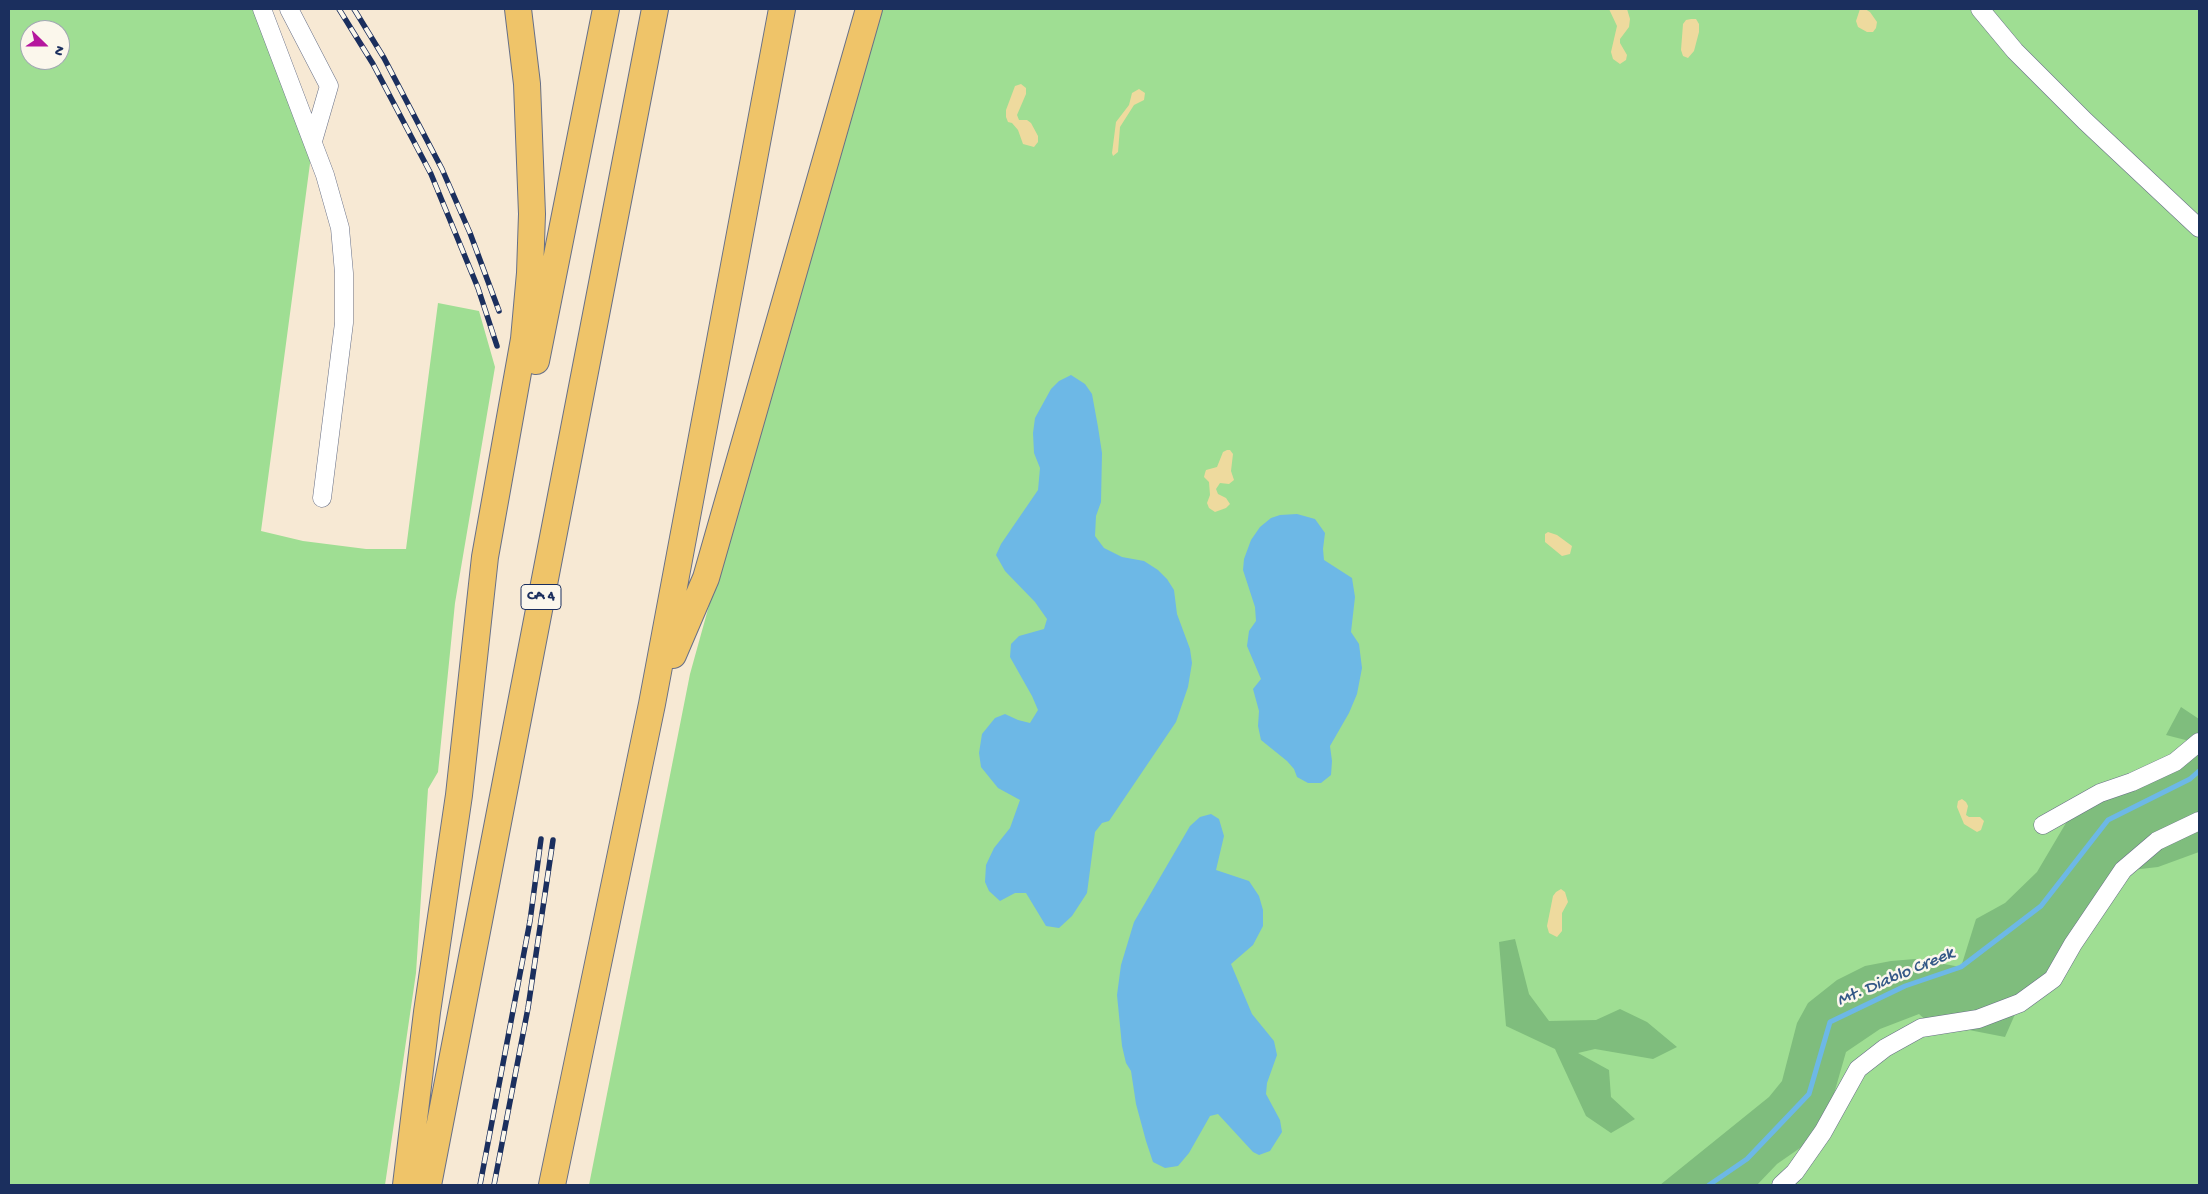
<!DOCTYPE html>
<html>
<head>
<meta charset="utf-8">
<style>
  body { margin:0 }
  #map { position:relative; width:2208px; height:1194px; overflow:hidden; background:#f7e9d4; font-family:"Gochi Hand",sans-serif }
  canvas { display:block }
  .frame { position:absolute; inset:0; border:10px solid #1b2f5e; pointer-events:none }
  .north { position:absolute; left:20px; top:20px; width:50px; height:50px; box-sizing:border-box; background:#fbf7ec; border:1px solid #a1a7b3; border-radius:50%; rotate:112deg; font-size:14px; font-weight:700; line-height:20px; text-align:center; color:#1b2f5e }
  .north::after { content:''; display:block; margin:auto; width:18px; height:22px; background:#b5179e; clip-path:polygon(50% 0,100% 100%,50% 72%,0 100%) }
</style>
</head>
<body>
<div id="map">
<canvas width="2208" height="1194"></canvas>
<div class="frame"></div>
<div class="north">N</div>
</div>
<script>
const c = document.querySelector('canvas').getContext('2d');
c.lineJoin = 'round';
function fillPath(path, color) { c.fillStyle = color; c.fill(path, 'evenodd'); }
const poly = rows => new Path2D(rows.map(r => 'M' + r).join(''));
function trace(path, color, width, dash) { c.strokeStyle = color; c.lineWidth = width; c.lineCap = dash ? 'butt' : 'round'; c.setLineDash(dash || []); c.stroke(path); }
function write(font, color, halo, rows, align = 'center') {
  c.font = font + ' "Gochi Hand",sans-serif'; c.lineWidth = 5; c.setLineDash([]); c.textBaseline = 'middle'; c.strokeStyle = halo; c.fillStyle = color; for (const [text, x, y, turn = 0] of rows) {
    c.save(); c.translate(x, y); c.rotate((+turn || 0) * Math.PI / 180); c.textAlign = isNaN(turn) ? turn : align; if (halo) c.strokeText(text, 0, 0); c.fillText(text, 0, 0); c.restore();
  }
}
const green = poly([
  [9,9,262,9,313,141,261,531,303,541,366,549,406,549,438,303,479,311,495,367,455,603,438,772,428,789,416,973,385,1185,9,1185],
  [30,30,60,30,60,60,30,60],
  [882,9,2199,9,2199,1185,589,1185,690,674,718,573]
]);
const forest = poly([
  [2181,707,2199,719,2199,852,2158,867,2123,871,2073,944,2020,1003,2005,1037,1969,1030,1939,1032,1919,1014,1880,1029,1846,1052,1823,1132,1777,1164,1757,1185,1660,1185,1769,1097,1782,1081,1797,1023,1808,1003,1837,980,1865,966,1891,961,1915,959,1961,967,1976,919,2005,903,2037,872,2076,806,2197,743,2166,735],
  [1515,939,1529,994,1549,1021,1596,1020,1620,1009,1647,1022,1677,1047,1653,1059,1595,1049,1578,1053,1609,1070,1611,1097,1635,1119,1611,1133,1586,1116,1555,1049,1506,1026,1499,942]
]);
const sand = poly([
  [1609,9,1627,9,1630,19,1629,27,1620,39,1620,43,1627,55,1626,60,1620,64,1613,59,1611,52,1617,26],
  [1860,9,1865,9,1870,12,1877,22,1876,28,1873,32,1867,32,1858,27,1856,21],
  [1691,19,1696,19,1699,24,1699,32,1694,51,1688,58,1683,56,1681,50,1683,24,1686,20],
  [1021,84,1026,88,1026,94,1017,115,1019,120,1027,120,1031,123,1038,136,1038,142,1034,147,1023,144,1018,130,1012,123,1008,122,1006,117,1006,110,1015,86],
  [1139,89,1145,93,1144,100,1134,105,1120,127,1118,152,1113,156,1112,153,1116,122,1129,105,1132,93],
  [1227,450,1230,450,1233,454,1231,471,1234,480,1229,484,1220,483,1216,489,1218,494,1226,498,1230,504,1226,508,1215,512,1209,508,1207,503,1210,495,1209,482,1204,477,1205,473,1206,470,1217,467,1223,452],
  [1548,532,1557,535,1572,546,1570,554,1562,556,1545,542,1545,534],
  [1962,799,1966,802,1968,806,1966,815,1969,817,1980,817,1984,821,1981,830,1977,832,1964,824,1957,807,1958,801],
  [1561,889,1565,892,1568,902,1562,913,1562,931,1557,937,1549,933,1547,926,1553,896,1556,892]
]);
const water = poly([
  [1071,375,1085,384,1092,394,1098,427,1102,453,1101,502,1096,516,1095,536,1104,548,1122,557,1144,561,1158,570,1167,579,1174,590,1177,614,1190,649,1192,663,1188,687,1176,722,1109,821,1102,823,1095,832,1087,893,1072,916,1059,928,1046,926,1026,893,1015,893,1000,901,989,891,985,882,986,865,994,848,1010,828,1020,800,998,788,981,767,979,753,982,734,995,718,1005,714,1018,720,1030,723,1038,710,1032,696,1010,657,1011,644,1019,636,1044,629,1047,619,1035,602,1005,571,996,555,1001,544,1038,490,1040,468,1034,453,1033,433,1035,418,1051,389,1059,381],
  [1297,514,1315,519,1325,533,1323,549,1324,560,1352,578,1355,597,1351,632,1359,644,1362,668,1357,694,1349,713,1330,746,1332,761,1331,775,1321,783,1308,783,1297,777,1294,769,1287,761,1261,740,1258,726,1259,711,1253,689,1261,679,1247,646,1249,631,1256,621,1255,607,1243,570,1244,559,1251,540,1260,527,1271,518,1280,515],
  [1211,814,1219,819,1224,836,1216,870,1249,881,1259,896,1263,910,1263,926,1253,945,1231,964,1252,1014,1274,1041,1277,1055,1267,1083,1266,1094,1280,1120,1282,1132,1270,1151,1259,1155,1253,1152,1218,1114,1210,1116,1189,1153,1178,1166,1165,1168,1153,1162,1146,1141,1136,1104,1131,1071,1126,1063,1122,1046,1117,995,1121,965,1134,922,1190,826,1200,817]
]);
const stream = poly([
  [1709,1185,1747,1159,1809,1094,1830,1022,1905,986,1961,967,2041,906,2108,820,2190,779,2199,771]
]);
const minor = poly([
  [262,9,325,175,340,228,344,273,344,323,322,498],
  [289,9,329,86,313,141],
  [1980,9,2015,51,2085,121,2199,228],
  [2043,825,2100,793,2132,782,2175,762,2199,742],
  [1781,1185,1795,1172,1823,1132,1858,1069,1885,1048,1921,1028,1978,1019,2020,1003,2053,979,2073,944,2123,870,2157,841,2199,821]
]);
const highway = poly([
  [536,361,606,9],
  [673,655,706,578,869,9],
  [406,1185,427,1012,459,795,485,557,524,339,530,273,532,214,527,84,518,9],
  [428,1185,655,9],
  [552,1185,652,704,782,9]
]);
const rail = poly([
  [339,9,373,64,431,174,478,288,497,346],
  [354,9,384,58,442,169,470,233,499,311],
  [480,1185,530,921,541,839],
  [494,1185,528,1008,553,840]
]);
const shields = [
  [541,597,40]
];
const shieldNames = [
  ["CA 4",541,597]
];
const waterNames = [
  ["Mt. Diablo Creek",1896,978,-23]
];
fillPath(green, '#9fde93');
fillPath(forest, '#7fbd7d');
fillPath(sand, '#eeda9e');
fillPath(water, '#6db8e6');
trace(stream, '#6db8e6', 5);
trace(minor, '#687087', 19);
trace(highway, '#687087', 28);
trace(minor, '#fff', 18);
trace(highway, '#efc469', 26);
trace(rail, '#1b2f5e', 5.5);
trace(rail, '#fbf7ec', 4, [11]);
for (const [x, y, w] of shields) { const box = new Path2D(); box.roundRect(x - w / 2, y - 12.5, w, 25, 4); c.fillStyle = '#fbf7ec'; c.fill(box); trace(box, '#1b2f5e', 1); }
write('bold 15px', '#1b2f5e', null, shieldNames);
write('italic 18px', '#345887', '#fbf7ec', waterNames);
</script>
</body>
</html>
